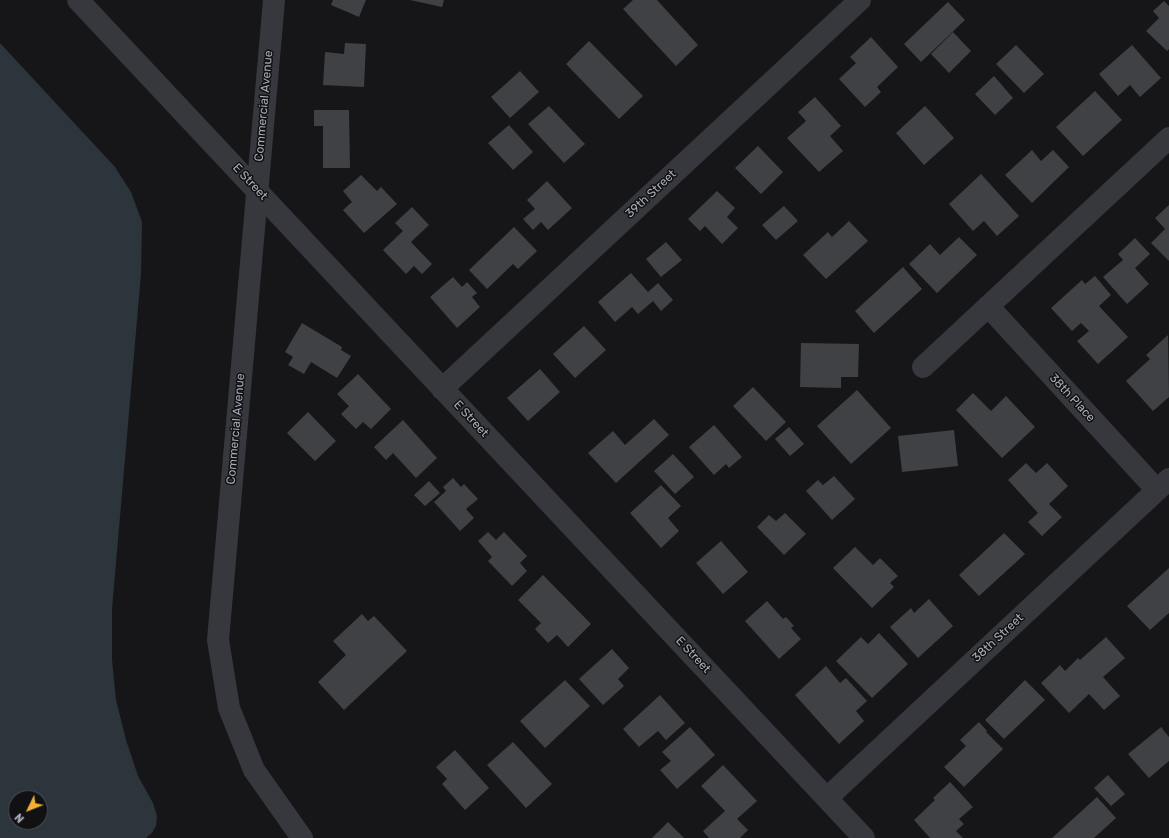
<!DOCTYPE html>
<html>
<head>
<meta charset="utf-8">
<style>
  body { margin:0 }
  #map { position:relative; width:1169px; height:838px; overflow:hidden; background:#161618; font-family:Rubik,sans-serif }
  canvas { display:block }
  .north { position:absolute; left:8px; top:790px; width:40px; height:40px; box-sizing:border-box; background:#111113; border:1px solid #4d4f55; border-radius:50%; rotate:227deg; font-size:11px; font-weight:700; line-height:16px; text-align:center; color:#a8adb8 }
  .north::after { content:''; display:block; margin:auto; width:14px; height:18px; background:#f2b134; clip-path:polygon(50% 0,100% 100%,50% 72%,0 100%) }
</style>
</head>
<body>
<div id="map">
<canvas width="1169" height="838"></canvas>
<div class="north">N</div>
</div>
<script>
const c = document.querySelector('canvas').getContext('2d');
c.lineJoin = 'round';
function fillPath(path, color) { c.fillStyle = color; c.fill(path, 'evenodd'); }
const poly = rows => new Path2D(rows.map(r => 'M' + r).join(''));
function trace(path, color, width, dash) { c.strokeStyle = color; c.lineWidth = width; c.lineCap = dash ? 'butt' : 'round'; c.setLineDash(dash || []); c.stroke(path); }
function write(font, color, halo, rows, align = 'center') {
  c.font = font + ' Rubik,sans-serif'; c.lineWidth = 3; c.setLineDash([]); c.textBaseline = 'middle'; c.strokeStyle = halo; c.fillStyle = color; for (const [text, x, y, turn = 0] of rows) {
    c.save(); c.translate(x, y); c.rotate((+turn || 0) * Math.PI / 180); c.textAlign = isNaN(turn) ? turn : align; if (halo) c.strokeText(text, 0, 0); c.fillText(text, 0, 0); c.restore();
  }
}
const water = poly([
  [0,43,115,167,131,192,142,222,141,274,112,609,112,660,116,700,126,740,138,776,153,803,157,816,156,826,152,833,146,838,0,838],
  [16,798,40,798,40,822,16,822]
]);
const building = poly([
  [333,0,366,0,359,17,331,5],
  [410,0,444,0,442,7],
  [633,0,657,0,698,45,676,66,623,9],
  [1164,1,1169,6,1169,49,1167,51,1146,31,1159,18,1153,11],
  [948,2,965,20,921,62,904,44],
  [953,32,971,51,949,73,931,54],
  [871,37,898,67,877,87,881,92,865,107,839,79,856,63,850,57],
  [589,41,643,96,619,119,566,64],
  [345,43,366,44,364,87,323,85,325,52,344,54],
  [1016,45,1044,74,1024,93,996,64],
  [1132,45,1161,78,1140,97,1130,85,1118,96,1099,74],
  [520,71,539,92,510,118,491,97],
  [994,76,1013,98,995,115,975,94],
  [1095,91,1122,120,1083,156,1056,127],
  [815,97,841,126,830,136,843,151,819,172,787,138,806,121,798,112],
  [549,106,585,144,564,163,528,124],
  [925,106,954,138,924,165,896,133],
  [314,110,349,110,350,168,323,168,323,126,314,126],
  [509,125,533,152,513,170,488,143],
  [758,146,783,172,761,194,735,168],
  [1032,150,1041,161,1053,150,1069,167,1032,203,1005,175],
  [981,174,1019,216,997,236,984,221,973,231,949,204],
  [361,175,377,191,381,187,397,204,364,233,343,210,352,202,343,191],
  [547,181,572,208,548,230,541,222,533,230,523,219,535,209,527,200],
  [717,191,735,208,727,217,738,228,722,244,705,226,700,231,688,219],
  [1169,205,1169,261,1151,243,1165,229,1155,218],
  [784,206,798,221,776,240,762,225],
  [412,207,429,225,411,242,432,264,422,274,414,266,406,274,383,250,403,231,395,223],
  [849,221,868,241,826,279,803,255,828,232,832,237],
  [514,227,537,251,518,269,513,264,487,289,469,270],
  [959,237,977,255,937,293,909,264,930,244,940,255],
  [1135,238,1150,254,1135,268,1149,284,1127,304,1103,277,1123,260,1118,254],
  [666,242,682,260,661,277,646,259],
  [903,267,922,289,874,333,855,311],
  [631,273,648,292,658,283,673,300,661,311,653,301,638,314,632,307,615,322,598,302],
  [1095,276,1111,295,1099,306,1128,337,1098,364,1077,341,1089,331,1081,323,1072,331,1051,308,1082,280,1085,284],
  [453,277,462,287,467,282,477,293,472,297,480,307,457,328,430,297],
  [302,323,342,347,341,350,351,356,337,378,311,362,304,374,288,365,293,357,285,352],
  [584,326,606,350,575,378,553,354],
  [1168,335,1169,397,1153,411,1126,381,1150,359,1146,355],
  [801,343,859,344,858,377,841,377,841,388,800,387],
  [540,369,560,392,528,421,507,398],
  [358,374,391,409,371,429,363,422,356,429,341,414,349,406,337,394],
  [753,387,786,422,766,441,733,406],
  [857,390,891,428,851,464,817,426],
  [973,393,991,411,1006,396,1035,427,1002,458,956,410],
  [308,412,336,441,315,461,287,433],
  [654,419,669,435,616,483,588,453,613,431,625,445],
  [403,420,437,458,416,478,393,453,386,460,374,447],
  [714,425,742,457,729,468,726,464,714,475,689,447],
  [789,427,804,444,790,456,775,439],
  [954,430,958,466,902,472,898,436],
  [673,454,694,477,675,494,654,471],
  [1026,463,1036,473,1047,463,1068,486,1049,504,1062,517,1042,536,1028,522,1038,513,1008,480],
  [834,476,855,499,832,520,806,491,818,480,823,485],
  [453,478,461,487,464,484,478,499,466,509,474,518,460,531,434,502,446,491,443,487],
  [429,481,440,493,425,506,414,495],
  [661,485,681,506,668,518,679,531,661,548,630,513],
  [785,513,806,534,784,555,757,527,769,515,776,521],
  [488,532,496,540,504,532,527,556,520,563,527,571,512,586,488,561,492,557,478,541],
  [1004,533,1025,554,979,596,959,575],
  [721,541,748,572,723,594,696,563],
  [855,547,873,565,880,558,898,576,890,583,894,587,872,608,833,568],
  [1169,568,1169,613,1150,630,1127,606],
  [543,575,591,624,568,647,557,635,548,643,535,629,541,623,518,600],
  [929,599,953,626,918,658,890,627,911,608,914,613],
  [767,601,783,619,786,617,794,626,791,628,801,639,779,659,745,621],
  [362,614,368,621,374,616,407,651,344,710,318,682,346,655,333,641],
  [879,633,908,664,872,698,836,661,861,637,868,644],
  [1106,637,1125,658,1103,677,1120,696,1104,710,1089,694,1069,713,1041,683,1060,665,1065,671,1078,658,1080,660],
  [612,649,629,668,618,679,624,686,603,705,579,679],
  [826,666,840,683,846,678,867,701,856,711,864,721,839,744,795,695],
  [565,680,590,706,545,748,520,721],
  [1025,680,1045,700,1004,739,985,720],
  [660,695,685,723,666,740,658,731,639,747,623,729],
  [979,722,987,731,986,732,1003,749,964,787,944,767,966,746,960,740],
  [690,727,715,755,677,789,660,770,671,761,662,752],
  [1161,727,1169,737,1169,761,1149,778,1128,754],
  [513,742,552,784,526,808,487,765],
  [455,750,489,788,465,810,442,784,447,779,436,767],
  [723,765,757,801,737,819,748,830,740,838,709,838,703,831,725,811,701,786],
  [1108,775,1125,794,1111,806,1094,788],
  [950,782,973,807,959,819,964,824,956,831,963,838,930,838,914,820,935,800,933,798],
  [1097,797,1116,818,1094,838,1052,838],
  [668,822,684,838,652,838]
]);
const minor = poly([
  [78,0,864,838],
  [988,306,1157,490],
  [923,367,1169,138],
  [442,389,860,0],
  [827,798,1169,479]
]);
const tertiary = poly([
  [274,0,218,640,229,708,254,770,302,838]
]);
const streetNames = [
  ["Commercial Avenue",264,106,-85],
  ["E Street",250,182,47],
  ["39th Street",651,194,-43],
  ["38th Place",1072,398,47],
  ["E Street",471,419,47],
  ["Commercial Avenue",236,429,-85],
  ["38th Street",998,638,-43],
  ["E Street",693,655,47]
];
fillPath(water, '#2c353c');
fillPath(building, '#404145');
trace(minor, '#37383d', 22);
trace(tertiary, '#37383d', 22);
write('12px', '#a8adb8', '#111113', streetNames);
</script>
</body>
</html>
